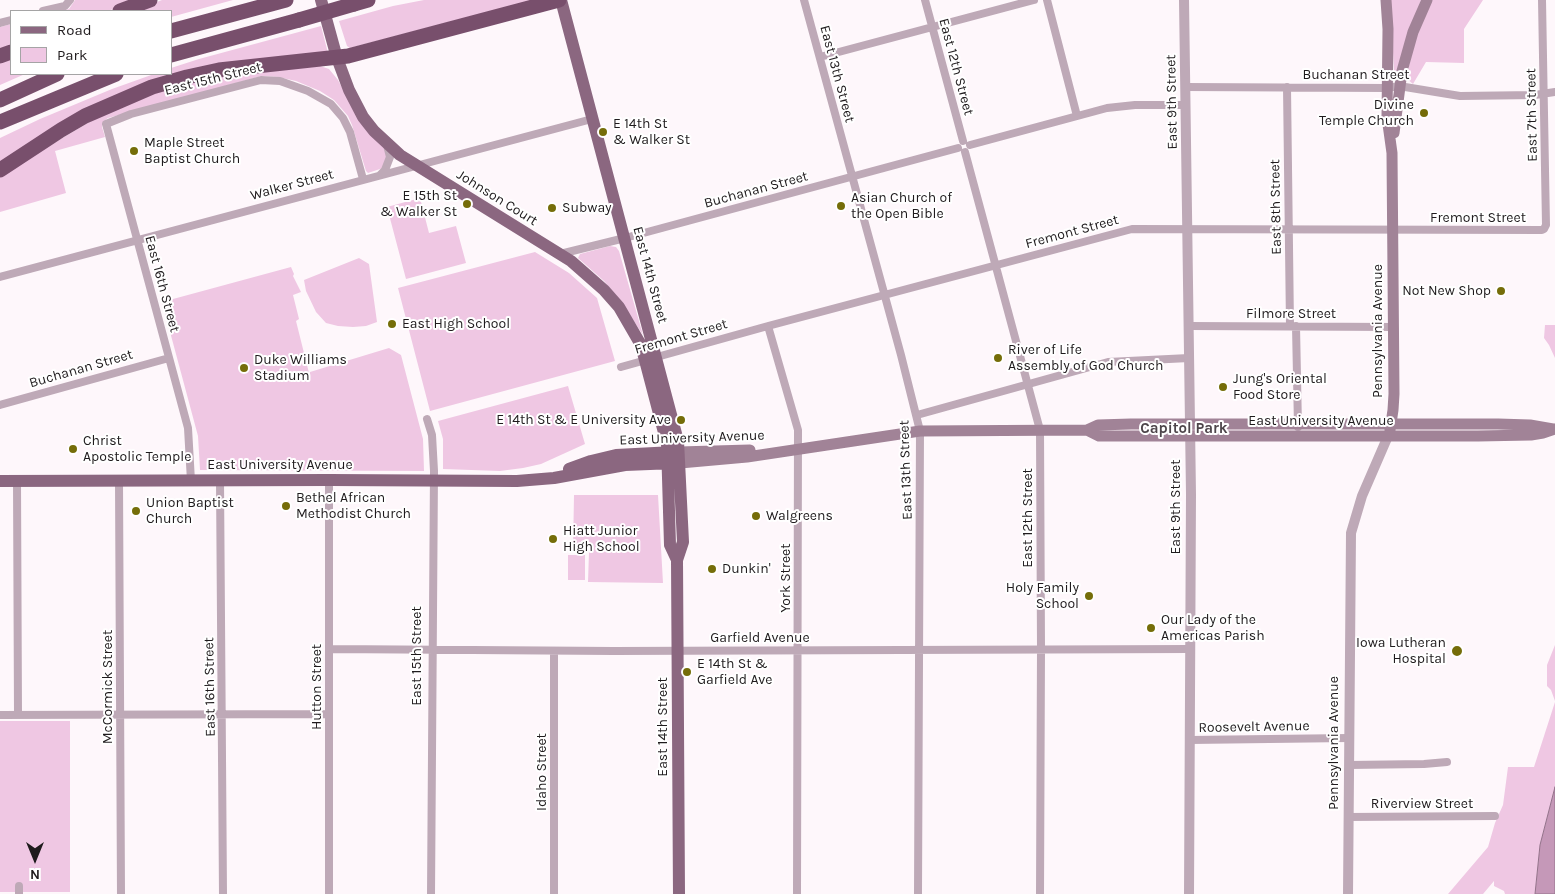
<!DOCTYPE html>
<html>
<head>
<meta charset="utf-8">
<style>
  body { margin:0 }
  #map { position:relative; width:1555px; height:894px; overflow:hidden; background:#fef7fb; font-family:Karla,sans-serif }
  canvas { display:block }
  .legend { position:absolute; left:10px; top:10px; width:162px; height:65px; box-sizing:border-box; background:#fff; border:1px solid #a5a4a5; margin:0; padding:6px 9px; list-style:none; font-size:15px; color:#1f1b1d }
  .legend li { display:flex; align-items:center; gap:10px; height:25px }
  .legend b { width:25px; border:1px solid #a5a4a5 }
  .north { position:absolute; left:10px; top:834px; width:50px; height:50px; -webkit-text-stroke:4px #fff; paint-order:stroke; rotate:180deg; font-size:14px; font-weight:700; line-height:20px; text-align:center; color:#1f1b1d }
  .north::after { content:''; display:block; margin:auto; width:18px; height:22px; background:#1f1b1d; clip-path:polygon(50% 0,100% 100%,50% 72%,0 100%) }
</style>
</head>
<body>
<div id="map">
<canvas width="1555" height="894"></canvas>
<ul class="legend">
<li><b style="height:6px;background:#8b6780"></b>Road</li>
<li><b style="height:14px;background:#efc7e3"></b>Park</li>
</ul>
<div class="north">N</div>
</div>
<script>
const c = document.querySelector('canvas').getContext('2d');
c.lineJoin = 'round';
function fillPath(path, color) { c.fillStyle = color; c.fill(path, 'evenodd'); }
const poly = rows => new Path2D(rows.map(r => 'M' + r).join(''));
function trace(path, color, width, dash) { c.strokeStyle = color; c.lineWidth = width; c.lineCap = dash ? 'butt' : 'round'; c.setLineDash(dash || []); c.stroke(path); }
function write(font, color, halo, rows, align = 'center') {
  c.font = font + ' Karla,sans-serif'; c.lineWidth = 4; c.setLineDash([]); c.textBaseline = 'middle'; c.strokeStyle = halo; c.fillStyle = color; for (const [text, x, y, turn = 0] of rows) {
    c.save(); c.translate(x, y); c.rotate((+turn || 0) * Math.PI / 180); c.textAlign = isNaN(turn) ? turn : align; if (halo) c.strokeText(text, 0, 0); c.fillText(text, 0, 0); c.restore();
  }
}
const green = poly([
  [75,0,137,0,108,11,60,11,69,9],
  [162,0,233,0,171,17,171,11,133,11],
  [424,0,533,0,350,48,347,46,339,21,393,6],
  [1390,0,1421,0,1396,73,1394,71],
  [1431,0,1483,0,1464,29,1464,63,1426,62,1413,84,1406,78,1416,36],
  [11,24,11,48,0,52,0,27],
  [321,26,328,53,184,74,0,166,0,138,40,119,112,89,154,74,171,74,171,68,199,59],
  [11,58,11,74,25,74,0,85,0,62],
  [317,65,329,69,338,80,349,101,384,146,387,157,383,168,368,173,366,171,352,125,348,116,334,100,320,91,296,81,278,77,262,76,108,118,103,122,102,127,105,137,55,151,66,193,0,212,0,176,18,164,110,110,161,90,242,72],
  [420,198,429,233,456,226,466,263,406,279,387,207],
  [610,246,616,247,619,251,643,335,619,299,604,281,578,258,580,254],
  [535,252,569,273,597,298,615,361,430,411,398,288],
  [359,258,369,264,377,322,366,326,353,327,338,326,326,323,316,312,306,291,304,280],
  [291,267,294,274,293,276,301,292,293,295,299,319,296,321,310,377,310,372,389,348,401,355,423,439,424,471,200,470,198,436,162,302],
  [1545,325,1555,325,1555,358,1549,345,1544,338],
  [568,386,585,444,541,464,523,468,500,471,443,469,443,439,438,421],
  [574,495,658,495,663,583,588,582,589,552,573,551],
  [568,555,585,555,585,580,568,580],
  [1555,645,1555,701,1551,690,1547,686,1547,665],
  [1555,702,1555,787,1540,845,1535,894,1505,894,1504,891,1494,886,1494,881,1483,894,1448,894,1488,847,1495,823,1503,805,1508,767,1534,767],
  [0,721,70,721,70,892,0,892]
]);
const water = poly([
  [1555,787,1555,894,1535,894,1540,845,1555,787]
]);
const minor = poly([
  [804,0,901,355,920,431,918,894],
  [925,0,963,141],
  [1047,0,1077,116],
  [43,11,65,6,70,0],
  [0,23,11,20],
  [820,57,1034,0],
  [1185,87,1387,88,1399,86,1460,96,1535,95,1555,92],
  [1287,87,1290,326],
  [970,145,1107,108,1135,105,1186,105],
  [965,152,1040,430,1041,649,1040,894],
  [380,175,385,170,390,157,387,145],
  [560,254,625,238,958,148],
  [0,277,592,119],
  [768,326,798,430,797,894],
  [1189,326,1393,327],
  [1296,326,1298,427],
  [621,367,768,326,1132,229,1542,230,1544,229,1546,225,1542,0],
  [0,405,169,358],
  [917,415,1108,362,1189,358],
  [427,419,432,435,434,471,431,894],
  [220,480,223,894],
  [17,481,18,715],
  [119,481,121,894],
  [191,481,188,428,106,124,131,114,261,80,280,81,308,91,331,104,343,118,350,132,363,179],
  [330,649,614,651,1190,649],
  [0,715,329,714],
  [1190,740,1349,738],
  [1349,765,1424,764,1447,762],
  [1348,817,1495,816],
  [19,886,19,894],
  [329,894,329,480],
  [554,894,554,651]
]);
const tertiary = poly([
  [1184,0,1191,494,1189,894],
  [1348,894,1351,533,1362,496,1388,436]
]);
const secondary = poly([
  [1386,0,1388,29,1387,117,1392,153,1394,394,1393,410,1390,430],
  [1394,133,1402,71,1413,32,1427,0],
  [1087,430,1098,425,1131,424,1498,424,1530,425,1553,429],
  [679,452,750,450],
  [680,463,747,457,920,431,1087,430,1099,436,1478,436,1531,435,1543,433,1555,429]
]);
const primary = poly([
  [321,0,337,58,349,90,363,117,374,131,400,155,571,261,604,290,619,307,641,345,667,444,670,545,677,560],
  [561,0,678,441,683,542,677,560,679,894],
  [569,469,591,461,616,455,674,452],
  [0,481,329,480,517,481,554,478,625,465,675,463]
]);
const motorway = poly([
  [354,4,368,0],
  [120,11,150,0],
  [171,31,286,0],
  [171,55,299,20],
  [0,56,11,52],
  [0,100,57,74],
  [0,122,116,74],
  [0,170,61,130,85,116,152,87,187,77,219,70,348,56,559,0]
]);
const motorwayBridge = poly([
  [299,20,354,4]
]);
const markers = [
  [1424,113,5,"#756d09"],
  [603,132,5,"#756d09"],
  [134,151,5,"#756d09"],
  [467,204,5,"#756d09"],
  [841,206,5,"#756d09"],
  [552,208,5,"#756d09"],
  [1501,291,5,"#756d09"],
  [392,324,5,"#756d09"],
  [998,358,5,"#756d09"],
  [244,368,5,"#756d09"],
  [1223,387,5,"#756d09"],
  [681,420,5,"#756d09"],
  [73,449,5,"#756d09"],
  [286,506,5,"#756d09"],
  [136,511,5,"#756d09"],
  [756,516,5,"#756d09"],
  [553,539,5,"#756d09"],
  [712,569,5,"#756d09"],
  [1089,596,5,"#756d09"],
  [1151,628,5,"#756d09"],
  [1457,651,6,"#756d09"],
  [687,672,5,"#756d09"]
];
const streetNames = [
  ["East 12th Street",956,67,75],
  ["East 13th Street",837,74,75],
  ["Buchanan Street",1356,75],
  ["East 15th Street",213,79,-14],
  ["East 9th Street",1172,102,-91],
  ["East 7th Street",1532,115,-91],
  ["Walker Street",292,185,-15],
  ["Buchanan Street",756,190,-15],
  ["Johnson Court",497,198,32],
  ["East 8th Street",1276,207,-91],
  ["Fremont Street",1478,218],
  ["Fremont Street",1072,232,-15],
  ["East 14th Street",650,275,75],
  ["East 16th Street",162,284,75],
  ["Filmore Street",1291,314],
  ["Pennsylvania Avenue",1378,331,-90],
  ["Fremont Street",681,337,-16],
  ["Buchanan Street",81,369,-16],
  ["East University Avenue",1321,421],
  ["East University Avenue",692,438,-2],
  ["East University Avenue",280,465],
  ["East 13th Street",906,470,-92],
  ["East 9th Street",1176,507,-90],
  ["East 12th Street",1028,518,-90],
  ["York Street",786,578,-90],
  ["Garfield Avenue",760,638],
  ["East 15th Street",417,656,-90],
  ["McCormick Street",108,687,-90],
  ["East 16th Street",210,687,-91],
  ["Hutton Street",317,687,-90],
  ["East 14th Street",663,727,-90],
  ["Roosevelt Avenue",1254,727,-1],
  ["Pennsylvania Avenue",1334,743,-90],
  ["Idaho Street",542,772,-90],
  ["Riverview Street",1422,804]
];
const poiNames = [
  ["Divine",1414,105,"right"],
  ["Temple Church",1414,121,"right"],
  ["E 14th St",613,124],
  ["& Walker St",613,140],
  ["Maple Street",144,143],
  ["Baptist Church",144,159],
  ["E 15th St",457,196,"right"],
  ["& Walker St",457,212,"right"],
  ["Asian Church of",851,198],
  ["the Open Bible",851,214],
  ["Subway",562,208],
  ["Not New Shop",1491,291,"right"],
  ["East High School",402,324],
  ["River of Life",1008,350],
  ["Assembly of God Church",1008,366],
  ["Duke Williams",254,360],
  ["Stadium",254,376],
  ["Jung's Oriental",1233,379],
  ["Food Store",1233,395],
  ["E 14th St & E University Ave",671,420,"right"],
  ["Christ",83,441],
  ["Apostolic Temple",83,457],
  ["Bethel African",296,498],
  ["Methodist Church",296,514],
  ["Union Baptist",146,503],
  ["Church",146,519],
  ["Walgreens",766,516],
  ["Hiatt Junior",563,531],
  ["High School",563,547],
  ["Dunkin'",722,569],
  ["Holy Family",1079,588,"right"],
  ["School",1079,604,"right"],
  ["Our Lady of the",1161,620],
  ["Americas Parish",1161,636],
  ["Iowa Lutheran",1446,643,"right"],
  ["Hospital",1446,659,"right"],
  ["E 14th St &",697,664],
  ["Garfield Ave",697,680]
];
const neighbourhoodNames = [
  ["Capitol Park",1184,429]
];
fillPath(green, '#efc7e3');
fillPath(water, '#c598b8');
trace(water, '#93728a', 1);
trace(minor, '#bea9b7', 8);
trace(tertiary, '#bea9b7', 10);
trace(secondary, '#a18397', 11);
trace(primary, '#8b6780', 12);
trace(motorway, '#784f6c', 15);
trace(motorwayBridge, '#784f6c', 15);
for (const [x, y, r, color] of markers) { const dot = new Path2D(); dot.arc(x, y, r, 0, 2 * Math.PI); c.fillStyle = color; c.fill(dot); trace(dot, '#fff', 2); }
write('14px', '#1f1b1d', '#fff', streetNames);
write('14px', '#1f1b1d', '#fff', poiNames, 'left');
write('bold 15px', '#4d454a', '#fff', neighbourhoodNames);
</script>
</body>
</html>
